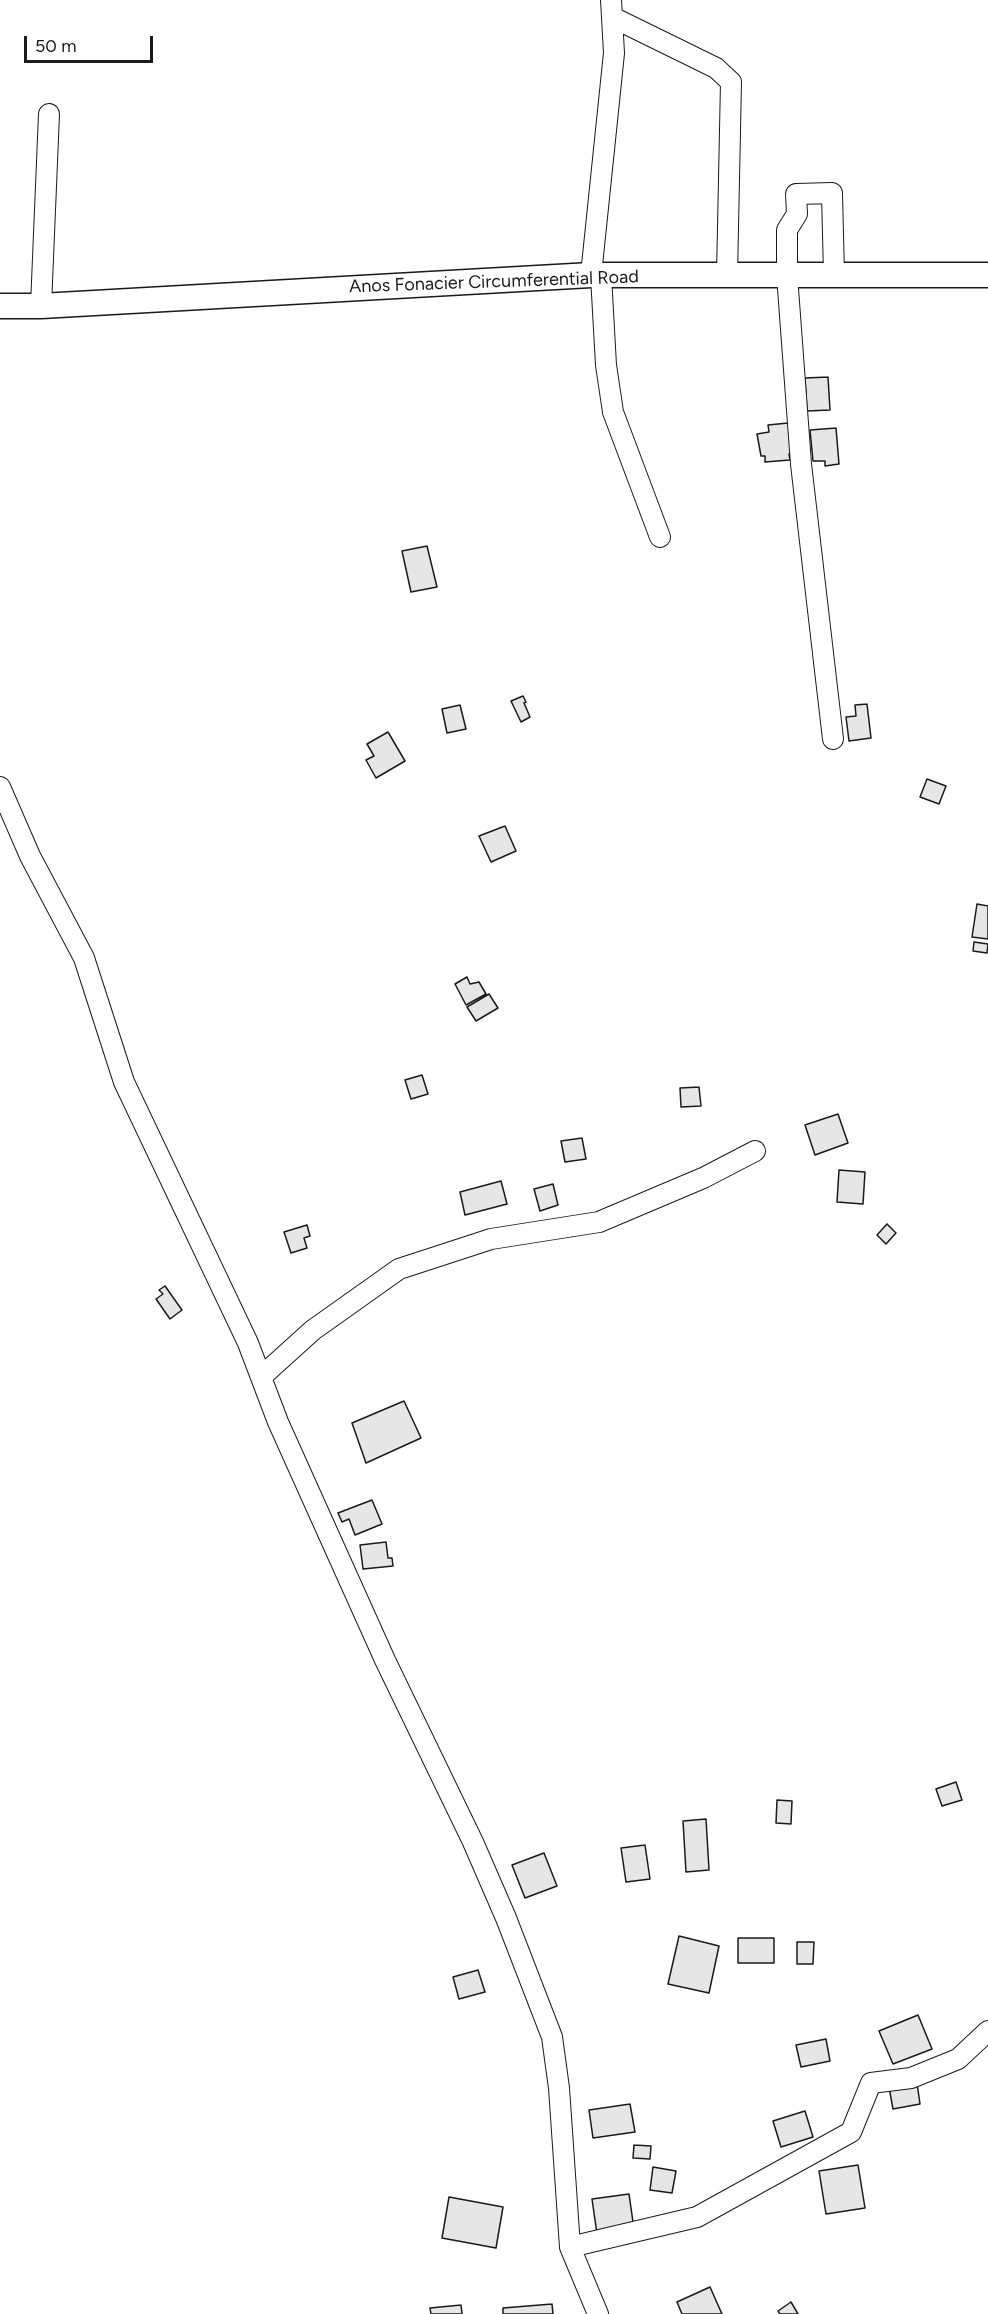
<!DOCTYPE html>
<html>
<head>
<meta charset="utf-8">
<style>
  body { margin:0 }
  #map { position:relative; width:988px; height:2314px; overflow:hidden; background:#fff; font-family:Figtree,sans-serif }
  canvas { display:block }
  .scale { position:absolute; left:24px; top:36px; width:129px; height:27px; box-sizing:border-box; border:3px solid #1a1a1a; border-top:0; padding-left:8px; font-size:18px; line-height:21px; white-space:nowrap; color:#1a1a1a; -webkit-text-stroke:4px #fff; paint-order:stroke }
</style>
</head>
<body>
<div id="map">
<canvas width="988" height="2314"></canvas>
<div class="scale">50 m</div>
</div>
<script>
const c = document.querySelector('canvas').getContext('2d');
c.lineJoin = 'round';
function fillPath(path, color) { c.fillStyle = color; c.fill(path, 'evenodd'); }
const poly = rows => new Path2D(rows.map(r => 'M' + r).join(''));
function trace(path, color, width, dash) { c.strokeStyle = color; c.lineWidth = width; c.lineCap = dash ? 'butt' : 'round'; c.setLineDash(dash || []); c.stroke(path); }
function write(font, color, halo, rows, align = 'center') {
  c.font = font + ' Figtree,sans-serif'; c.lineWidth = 4.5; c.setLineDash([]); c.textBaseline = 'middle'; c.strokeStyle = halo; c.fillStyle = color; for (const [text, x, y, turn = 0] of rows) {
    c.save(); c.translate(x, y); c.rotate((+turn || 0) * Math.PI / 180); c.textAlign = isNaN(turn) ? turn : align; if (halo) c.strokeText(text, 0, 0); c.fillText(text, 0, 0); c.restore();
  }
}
const building = poly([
  [828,377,830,410,807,411,805,378,828,377],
  [788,423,793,454,789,454,790,460,765,462,765,456,761,456,757,434,769,432,768,425,788,423],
  [836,428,839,464,825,466,825,461,813,461,810,430,836,428],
  [427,546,437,587,411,592,402,551,427,546],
  [523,696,526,702,524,703,530,717,521,722,511,701,523,696],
  [867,704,871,738,849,741,846,717,856,716,855,705,867,704],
  [460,705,466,729,447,733,442,709,460,705],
  [388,732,405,761,376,778,366,760,374,756,367,744,388,732],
  [927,779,946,786,939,804,920,797,927,779],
  [505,826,516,851,491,862,479,836,505,826],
  [977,904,988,906,988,939,972,937,977,904],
  [974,942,988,944,987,953,973,951,974,942],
  [467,977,470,984,479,982,486,994,466,1005,455,984,467,977],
  [489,994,498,1008,476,1021,467,1007,489,994],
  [422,1075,428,1094,411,1099,405,1080,422,1075],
  [699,1087,701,1106,681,1107,680,1088,699,1087],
  [838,1114,848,1143,815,1155,805,1125,838,1114],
  [582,1138,586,1159,565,1162,561,1141,582,1138],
  [839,1170,865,1172,863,1204,837,1202,839,1170],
  [501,1181,507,1204,465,1215,460,1192,501,1181],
  [553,1184,558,1205,540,1211,534,1189,553,1184],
  [887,1224,896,1233,886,1244,877,1235,887,1224],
  [307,1225,310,1236,304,1238,307,1248,291,1253,284,1232,307,1225],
  [165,1286,182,1310,170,1319,156,1299,163,1294,159,1290,165,1286],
  [404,1401,421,1438,366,1463,352,1423,404,1401],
  [372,1500,382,1524,355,1535,349,1519,342,1522,338,1513,372,1500],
  [386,1542,388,1558,392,1558,393,1566,363,1569,360,1545,386,1542],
  [956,1782,962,1800,942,1806,936,1789,956,1782],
  [777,1800,792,1801,791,1824,776,1823,777,1800],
  [706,1819,709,1870,686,1872,683,1821,706,1819],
  [645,1845,650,1879,626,1882,621,1848,645,1845],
  [544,1853,557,1886,525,1898,512,1865,544,1853],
  [679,1936,719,1946,709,1993,668,1984,679,1936],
  [738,1938,774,1938,774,1963,738,1963,738,1938],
  [797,1942,814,1942,813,1964,797,1964,797,1942],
  [478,1970,485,1992,459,1999,453,1977,478,1970],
  [918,2015,932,2049,893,2064,879,2031,918,2015],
  [826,2039,830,2061,801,2067,796,2045,826,2039],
  [917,2083,920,2104,893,2109,889,2087,917,2083],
  [630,2104,635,2132,593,2138,589,2110,630,2104],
  [805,2111,813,2137,781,2147,773,2121,805,2111],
  [634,2145,651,2146,650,2159,633,2158,634,2145],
  [858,2165,865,2208,826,2214,819,2171,858,2165],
  [653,2167,676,2171,672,2193,650,2190,653,2167],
  [629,2194,634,2229,597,2234,592,2199,629,2194],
  [449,2197,503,2207,496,2248,442,2238,449,2197],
  [710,2287,722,2314,682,2314,677,2302,710,2287],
  [791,2302,798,2314,780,2314,778,2311,791,2302],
  [552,2304,553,2314,503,2314,503,2308,552,2304],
  [461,2305,462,2314,431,2314,430,2308,461,2305]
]);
const minor = poly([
  [612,17,716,68,731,82,727,276],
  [591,275,614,53,611,0],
  [601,276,606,365,613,412,660,537],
  [41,306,49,114],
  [833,739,801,464,787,275,787,230,797,214,796,194,832,193,834,275],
  [0,787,30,856,84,958,124,1082,248,1343,278,1422,385,1660,473,1842,506,1918,552,2037,559,2088,570,2247,598,2314],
  [261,1377,313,1330,399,1269,491,1239,599,1222,703,1178,755,1151],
  [570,2247,697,2217,851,2132,871,2083,911,2078,958,2059,988,2031]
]);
const major = poly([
  [0,306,41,306,591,275,988,275]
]);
const streetNames = [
  ["Anos Fonacier Circumferential Road",494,282,-2]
];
fillPath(building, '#e6e6e6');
trace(building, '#1a1a1a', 1.5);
trace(minor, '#1a1a1a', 22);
trace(major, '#1a1a1a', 27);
trace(minor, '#fff', 20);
trace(major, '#fff', 24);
write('18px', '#1a1a1a', '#fff', streetNames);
</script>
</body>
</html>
